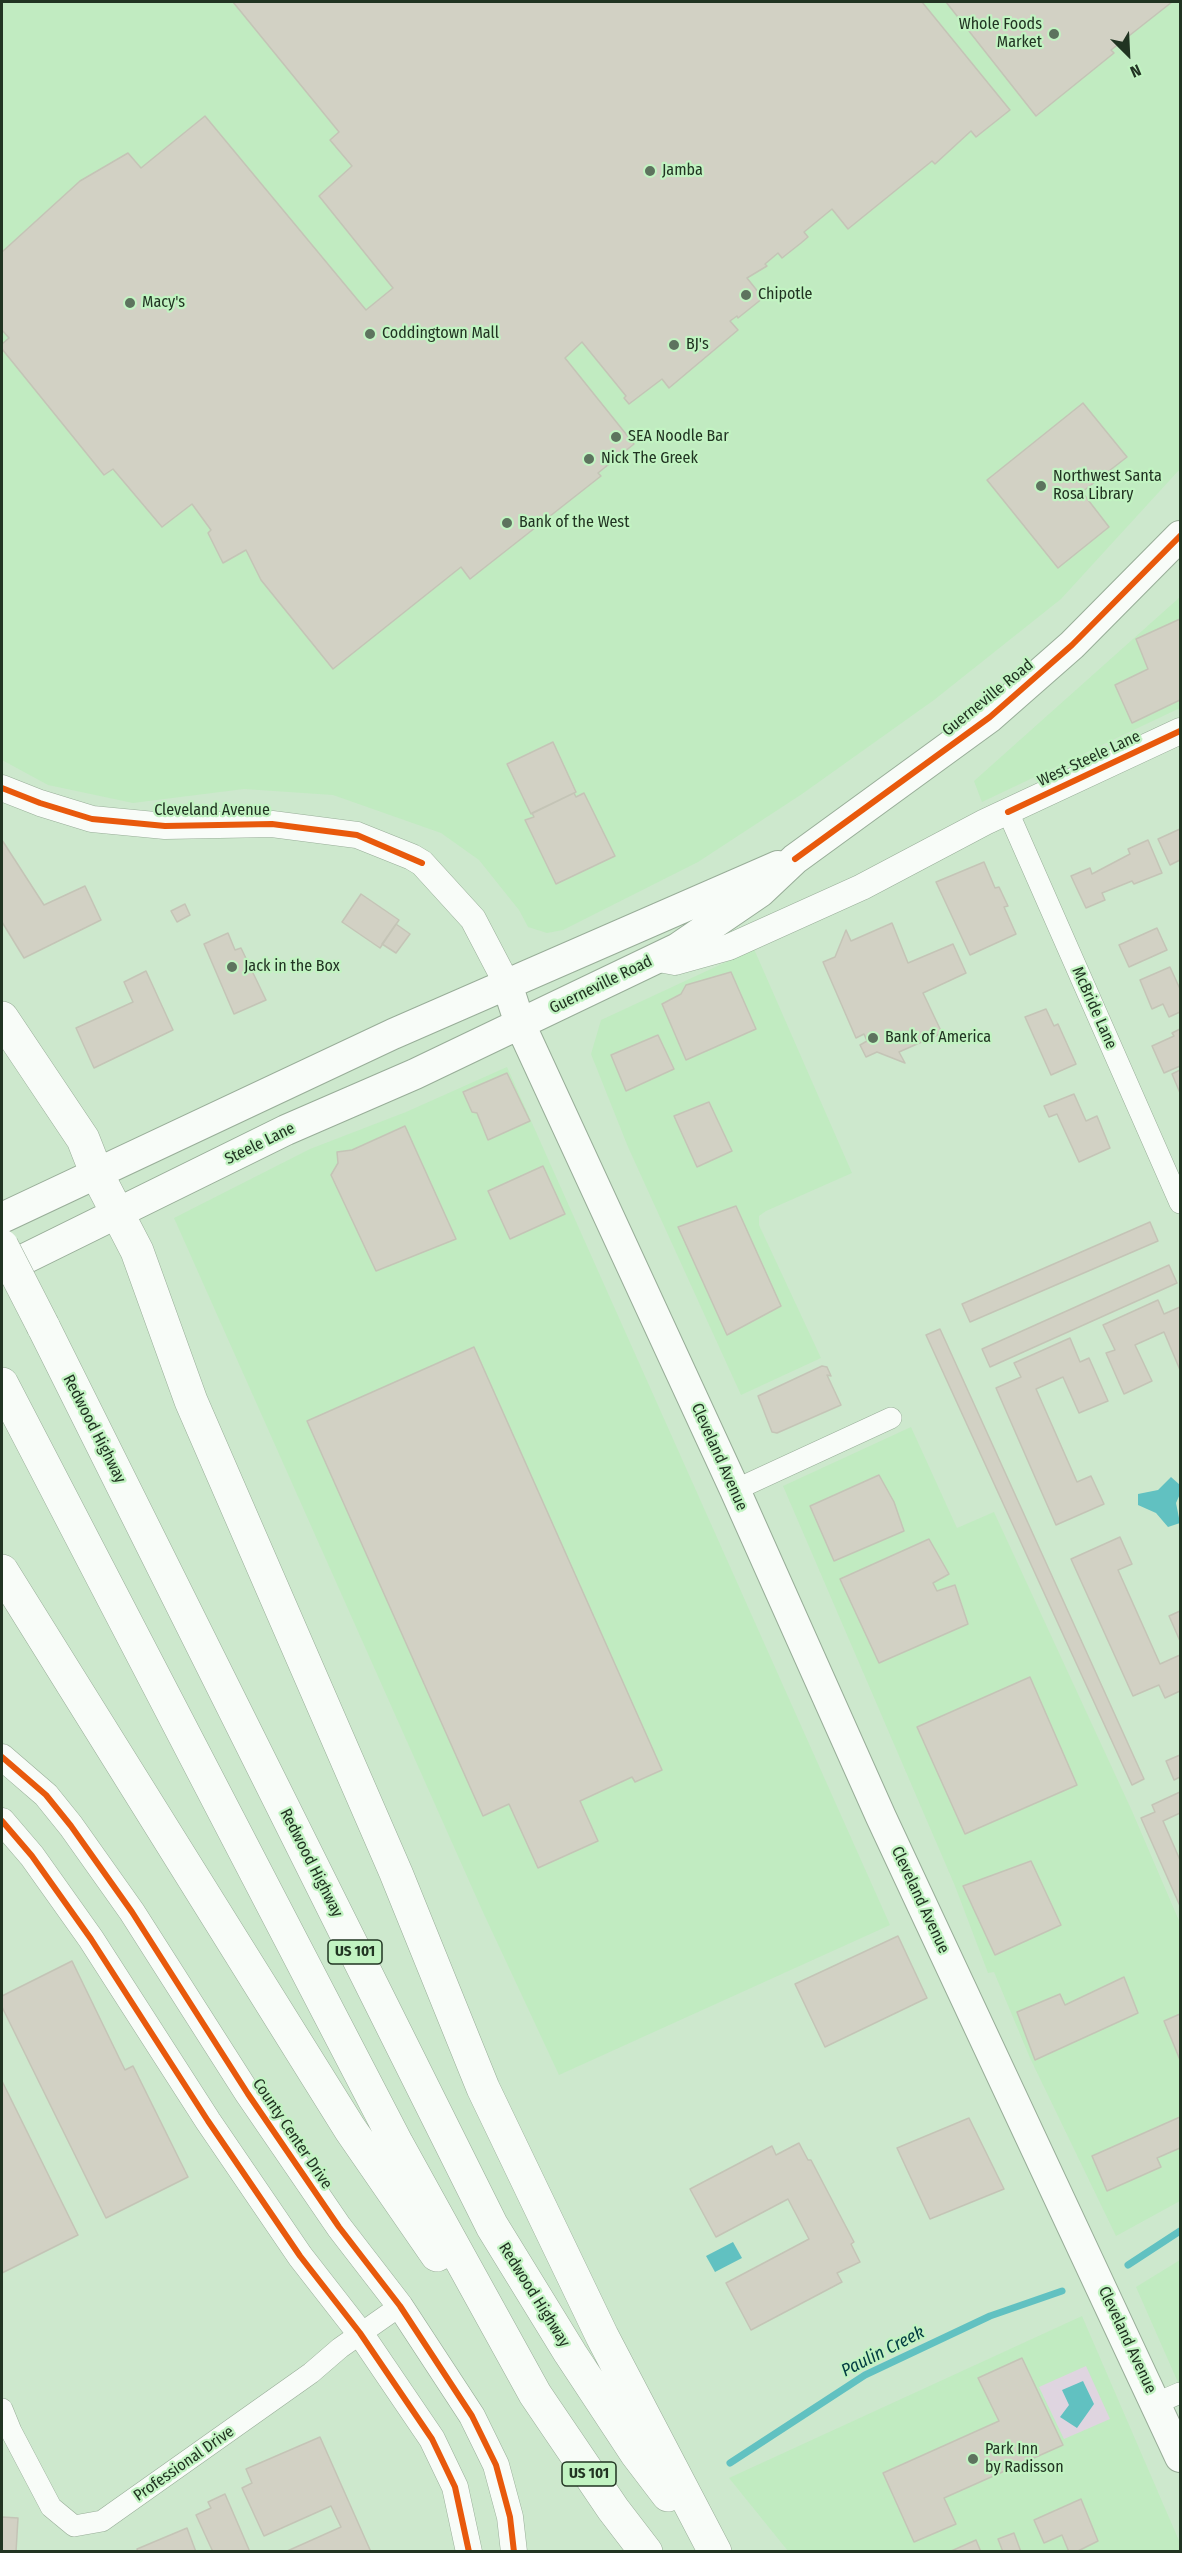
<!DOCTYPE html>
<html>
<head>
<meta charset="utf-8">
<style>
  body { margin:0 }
  #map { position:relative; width:1182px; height:2553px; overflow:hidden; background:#cde8cd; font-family:"Fira Sans Condensed",sans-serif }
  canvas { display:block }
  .frame { position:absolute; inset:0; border:3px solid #213422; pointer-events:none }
  .north { position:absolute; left:1098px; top:24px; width:60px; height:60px; -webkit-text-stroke:4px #c2f3c2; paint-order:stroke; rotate:156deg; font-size:16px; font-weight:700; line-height:24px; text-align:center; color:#213422 }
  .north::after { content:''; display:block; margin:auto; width:21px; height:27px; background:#213422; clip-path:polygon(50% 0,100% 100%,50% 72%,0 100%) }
</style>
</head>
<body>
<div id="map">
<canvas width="1182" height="2553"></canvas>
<div class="frame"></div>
<div class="north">N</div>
</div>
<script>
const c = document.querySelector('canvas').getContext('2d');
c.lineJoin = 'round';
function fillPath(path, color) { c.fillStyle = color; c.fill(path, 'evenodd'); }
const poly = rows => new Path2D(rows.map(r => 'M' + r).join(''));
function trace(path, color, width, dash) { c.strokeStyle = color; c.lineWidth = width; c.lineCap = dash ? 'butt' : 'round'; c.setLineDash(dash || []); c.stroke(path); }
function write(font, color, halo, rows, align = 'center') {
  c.font = font + ' "Fira Sans Condensed",sans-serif'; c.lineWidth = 4.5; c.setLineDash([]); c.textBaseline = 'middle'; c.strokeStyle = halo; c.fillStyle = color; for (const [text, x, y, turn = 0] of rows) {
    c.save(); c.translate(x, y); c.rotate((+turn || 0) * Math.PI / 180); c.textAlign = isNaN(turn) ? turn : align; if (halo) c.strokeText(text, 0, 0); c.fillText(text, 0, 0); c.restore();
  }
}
const built = poly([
  [2,2,1180,2,1180,469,1061,599,934,700,802,794,698,862,563,930,547,933,528,927,519,910,479,860,441,833,333,795,244,789,133,803,48,785,2,760],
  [1180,597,1180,708,982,802,974,781],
  [754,949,852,1173,766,1211,759,1216,759,1225,821,1358,741,1395,628,1147,591,1054,601,1020],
  [507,1067,890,1925,559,2075,482,1910,174,1218,310,1149,406,1112],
  [911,1427,957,1528,994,1512,1132,1811,1180,1923,1180,2201,1116,2236,1030,2058,994,1972,988,1973,955,1886,783,1486],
  [1180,2260,1180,2387,1136,2287],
  [1082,2316,1180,2543,1180,2551,788,2551,729,2478]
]);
const green = poly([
  [1086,2366,1110,2419,1064,2439,1039,2387]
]);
const water = poly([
  [1171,1477,1180,1485,1180,1494,1176,1503,1180,1523,1168,1527,1156,1513,1138,1505,1138,1494,1158,1490],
  [733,2242,742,2258,715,2272,706,2256],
  [1083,2381,1094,2404,1077,2428,1060,2417,1069,2405,1062,2390]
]);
const stream = poly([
  [1128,2265,1180,2231],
  [730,2463,865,2375,990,2316,1062,2291]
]);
const building = poly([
  [233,2,922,2,1010,110,976,137,971,131,935,164,932,161,848,229,832,209,804,232,808,237,801,243,782,258,778,253,765,264,767,266,747,278,763,298,738,318,737,316,730,321,738,330,669,388,662,379,629,404,624,398,626,396,582,342,565,358,634,444,598,473,601,476,470,579,461,567,333,669,261,580,246,550,223,563,208,533,211,530,192,504,162,527,113,469,104,475,2,349,2,344,9,338,2,330,2,252,80,181,128,153,141,168,205,116,366,310,393,288,319,196,352,166,330,140,339,132,233,2],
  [946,2,1172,2,1111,50,1114,53,1036,116,946,2],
  [1083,403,1127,457,1082,492,1109,527,1058,568,987,480,1083,403],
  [1180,619,1180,700,1132,723,1115,685,1148,669,1136,639,1180,619],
  [553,742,576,792,531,814,507,764,553,742],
  [574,793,576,797,584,793,615,856,556,884,525,820,534,817,532,813,574,793],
  [1180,829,1180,860,1170,865,1158,839,1180,829],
  [2,840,44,905,85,886,101,920,24,958,2,922,2,840],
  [1148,840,1162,873,1134,884,1132,881,1102,893,1105,900,1086,908,1071,876,1090,868,1092,874,1130,854,1128,849,1148,840],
  [984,862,995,888,999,887,1008,906,1004,907,1016,934,970,955,936,882,984,862],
  [361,894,399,920,380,948,342,922,361,894],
  [185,904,190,915,177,922,171,911,185,904],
  [892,923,908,963,953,944,966,973,923,993,942,1033,899,1052,905,1063,877,1052,866,1057,860,1045,867,1041,864,1034,856,1038,823,962,835,957,846,930,851,941,892,923],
  [396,924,410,934,396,953,382,944,396,924],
  [1157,928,1167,950,1129,967,1119,945,1157,928],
  [228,933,235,950,241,948,266,1000,234,1014,204,944,228,933],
  [1170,967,1180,989,1180,1012,1169,1017,1163,1004,1152,1009,1140,980,1170,967],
  [146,971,173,1030,94,1068,76,1028,133,1002,124,982,146,971],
  [731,972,756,1029,686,1060,662,1004,681,994,686,985,731,972],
  [1046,1009,1054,1026,1058,1024,1076,1064,1051,1075,1025,1017,1046,1009],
  [1180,1029,1180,1066,1164,1073,1152,1046,1174,1036,1172,1033,1180,1029],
  [658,1035,674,1069,626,1091,611,1055,658,1035],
  [1180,1070,1180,1093,1172,1074,1180,1070],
  [507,1073,530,1121,488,1140,477,1113,472,1112,463,1092,507,1073],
  [1074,1094,1086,1121,1097,1116,1110,1148,1079,1162,1057,1114,1049,1117,1044,1106,1074,1094],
  [709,1102,732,1151,697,1167,674,1116,709,1102],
  [405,1126,456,1239,376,1271,331,1175,338,1163,337,1152,352,1150,405,1126],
  [543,1166,565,1214,510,1239,488,1191,543,1166],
  [736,1206,781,1306,727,1335,678,1227,736,1206],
  [1150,1222,1158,1241,970,1322,962,1304,1150,1222],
  [1169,1265,1177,1283,990,1367,982,1349,1169,1265],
  [1158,1300,1164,1314,1180,1307,1180,1370,1164,1332,1135,1345,1152,1381,1124,1394,1106,1353,1115,1350,1103,1325,1158,1300],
  [940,1329,1144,1779,1132,1785,926,1335,940,1329],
  [1070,1338,1080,1362,1089,1358,1108,1401,1079,1413,1063,1377,1036,1389,1077,1482,1091,1476,1104,1504,1056,1525,996,1388,1021,1377,1014,1363,1070,1338],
  [474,1347,662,1770,635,1782,632,1777,580,1801,598,1841,538,1868,509,1804,483,1816,307,1421,474,1347],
  [822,1366,827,1367,831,1376,827,1375,841,1405,777,1433,772,1432,758,1396,822,1366],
  [879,1475,894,1502,904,1531,834,1561,810,1506,879,1475],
  [1120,1537,1132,1564,1118,1570,1160,1664,1180,1655,1180,1691,1165,1698,1159,1685,1133,1696,1071,1559,1120,1537],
  [929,1539,949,1574,933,1583,937,1591,955,1585,968,1624,879,1663,840,1579,929,1539],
  [1180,1611,1180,1641,1169,1616,1180,1611],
  [1030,1677,1077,1785,965,1834,917,1727,1030,1677],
  [1180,1755,1180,1777,1174,1780,1166,1761,1180,1755],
  [1180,1792,1180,1813,1163,1821,1180,1860,1180,1906,1141,1818,1155,1812,1152,1805,1180,1792],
  [1031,1861,1061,1925,995,1955,963,1886,1031,1861],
  [898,1936,927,1998,825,2047,795,1984,898,1936],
  [72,1961,125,2070,133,2066,188,2177,106,2218,2,2007,2,1996,72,1961],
  [1124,1977,1138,2013,1035,2060,1017,2012,1060,1994,1065,2005,1124,1977],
  [1180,2014,1180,2060,1164,2021,1180,2014],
  [2,2081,78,2235,2,2273,2,2081],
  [1180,2117,1180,2148,1157,2158,1161,2167,1107,2191,1092,2156,1180,2117],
  [969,2118,1004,2189,930,2219,897,2148,969,2118],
  [799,2143,808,2160,811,2160,854,2242,851,2244,860,2262,837,2273,842,2282,751,2330,726,2283,809,2239,788,2199,716,2237,690,2189,772,2146,776,2155,799,2143],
  [1022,2358,1063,2445,944,2498,956,2524,914,2542,883,2473,999,2421,978,2378,1022,2358],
  [320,2437,371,2552,285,2552,341,2527,331,2506,264,2536,242,2488,252,2483,246,2469,320,2437],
  [225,2494,250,2552,213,2552,196,2515,211,2508,208,2502,225,2494],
  [1081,2499,1098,2541,1076,2552,1069,2552,1062,2535,1044,2543,1034,2520,1081,2499],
  [2,2517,18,2518,16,2552,2,2552,2,2517],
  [187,2528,196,2552,138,2552,137,2549,187,2528],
  [1014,2533,1021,2552,1003,2552,998,2539,1014,2533],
  [976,2540,981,2552,949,2552,976,2540]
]);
const minor = poly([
  [1008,812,1180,1203],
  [735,1490,891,1418],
  [1157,2403,1180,2393],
  [2,2409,11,2431,51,2507,74,2526,102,2521,311,2373,340,2348,400,2306]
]);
const tertiary = poly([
  [2,788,40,803,92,819,165,826,272,824,357,835,412,857,422,863,473,919,507,984],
  [659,959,675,962,729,947,862,887,985,822,1180,731],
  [2,1757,46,1795,71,1826,132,1912,248,2094,339,2227,400,2306,472,2416,496,2465,510,2517,514,2552],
  [2,1821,32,1856,91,1939,208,2121,300,2256,360,2333,432,2439,455,2487,469,2552]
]);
const secondary = poly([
  [507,984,520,1024,735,1490,881,1817,1180,2457],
  [2,1218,393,1034,778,866],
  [2,1270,286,1130,415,1074,678,948,760,892,795,859,990,717,1072,645,1180,536]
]);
const motorway = poly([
  [2,1018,83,1139,96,1172,137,1251,191,1401,396,1873,483,2088,602,2336,715,2552],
  [43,1326,492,2226,570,2353,636,2453,668,2495],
  [2,1384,397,2144,535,2394,613,2509,646,2552],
  [2,1571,350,2129,437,2255]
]);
const motorwayBridge = poly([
  [2,1246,43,1326]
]);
const cycleway = poly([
  [2,788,40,803,92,819,165,826,272,824,357,835,422,863],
  [1008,812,1180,731],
  [795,859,990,717,1072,645,1180,536],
  [2,1757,46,1795,71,1826,132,1912,248,2094,339,2227,400,2306,472,2416,496,2465,510,2517,514,2552],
  [2,1821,32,1856,91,1939,208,2121,300,2256,360,2333,432,2439,455,2487,469,2552]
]);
const markers = [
  [1054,34,6,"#5d735e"],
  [650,171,6,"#5d735e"],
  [746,295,6,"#5d735e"],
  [130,303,6,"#5d735e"],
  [370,334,6,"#5d735e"],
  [674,345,6,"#5d735e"],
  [616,437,6,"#5d735e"],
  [589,459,6,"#5d735e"],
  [1041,486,6,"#5d735e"],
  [507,523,6,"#5d735e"],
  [232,967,6,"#5d735e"],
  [873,1038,6,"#5d735e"],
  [973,2459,6,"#5d735e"]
];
const shields = [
  [355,1952,54],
  [589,2474,54]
];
const shieldNames = [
  ["US 101",355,1952],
  ["US 101",589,2474]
];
const poiNames = [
  ["Whole Foods",1042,25,"right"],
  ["Market",1042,43,"right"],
  ["Jamba",662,171],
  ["Chipotle",758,295],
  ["Macy's",142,303],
  ["Coddingtown Mall",382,334],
  ["BJ's",686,345],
  ["SEA Noodle Bar",628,437],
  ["Nick The Greek",601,459],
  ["Northwest Santa",1053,477],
  ["Rosa Library",1053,495],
  ["Bank of the West",519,523],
  ["Jack in the Box",244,967],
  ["Bank of America",885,1038],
  ["Park Inn",985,2450],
  ["by Radisson",985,2468]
];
const streetNames = [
  ["Guerneville Road",988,698,-39],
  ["West Steele Lane",1089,759,-25],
  ["Cleveland Avenue",212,811],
  ["Guerneville Road",601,985,-26],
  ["McBride Lane",1094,1008,66],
  ["Steele Lane",260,1144,-26],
  ["Redwood Highway",94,1429,63],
  ["Cleveland Avenue",719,1457,66],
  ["Redwood Highway",311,1863,63],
  ["Cleveland Avenue",920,1900,65],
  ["County Center Drive",292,2134,56],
  ["Redwood Highway",534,2295,58],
  ["Cleveland Avenue",1127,2340,65],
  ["Professional Drive",184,2464,-35]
];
const waterNames = [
  ["Paulin Creek",883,2352,-27]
];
fillPath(built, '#c1ebc1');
fillPath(green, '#dfd5e0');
fillPath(water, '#61c1c1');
trace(stream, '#61c1c1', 7);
fillPath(building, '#d2d1c4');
trace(building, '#c4c4b6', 1.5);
trace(minor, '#98ad98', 22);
trace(tertiary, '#98ad98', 27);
trace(secondary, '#98ad98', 32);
trace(motorway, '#98ad98', 34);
trace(minor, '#f8fcf8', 21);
trace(tertiary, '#f8fcf8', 26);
trace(secondary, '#f8fcf8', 30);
trace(motorway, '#f8fcf8', 33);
trace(motorwayBridge, '#98ad98', 34, []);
trace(motorwayBridge, '#f8fcf8', 33);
trace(cycleway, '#e8590c', 6);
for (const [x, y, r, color] of markers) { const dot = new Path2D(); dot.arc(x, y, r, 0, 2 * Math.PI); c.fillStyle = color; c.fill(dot); trace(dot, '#c2f3c2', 2); }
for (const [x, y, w] of shields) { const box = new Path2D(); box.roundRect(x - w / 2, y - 12, w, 24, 4.5); c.fillStyle = '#c2f3c2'; c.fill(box); trace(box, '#213422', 1.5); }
write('bold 15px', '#213422', null, shieldNames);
write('16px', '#213422', '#c2f3c2', poiNames, 'left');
write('16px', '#213422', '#c2f3c2', streetNames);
write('italic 18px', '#023c42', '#c2f3c2', waterNames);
</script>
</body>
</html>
